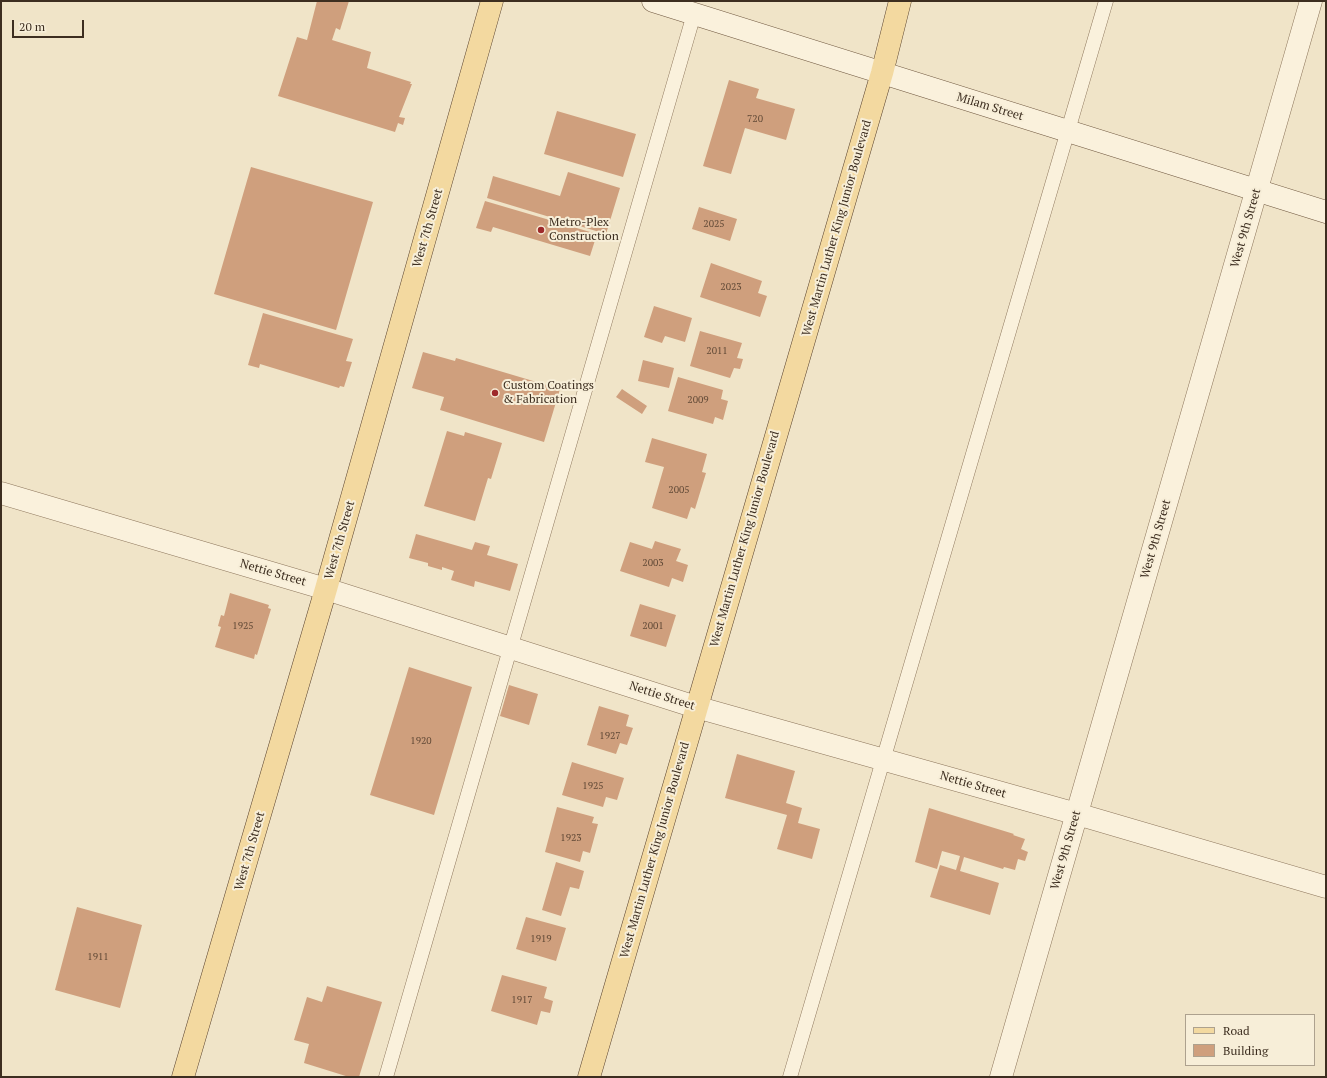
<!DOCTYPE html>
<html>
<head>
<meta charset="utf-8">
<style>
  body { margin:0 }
  #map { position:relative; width:1327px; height:1078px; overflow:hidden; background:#f0e4c8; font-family:"PT Serif",serif }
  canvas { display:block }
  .frame { position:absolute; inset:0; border:2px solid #3d2e20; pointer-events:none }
  .legend { position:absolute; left:1185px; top:1014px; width:130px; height:52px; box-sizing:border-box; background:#f7eed8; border:1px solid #ada18e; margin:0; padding:5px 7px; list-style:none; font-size:12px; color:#3d2e20 }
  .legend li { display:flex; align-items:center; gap:8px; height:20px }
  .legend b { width:20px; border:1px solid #ada18e }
  .scale { position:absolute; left:12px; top:20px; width:72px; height:18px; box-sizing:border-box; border:2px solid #3d2e20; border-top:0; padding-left:5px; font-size:12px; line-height:14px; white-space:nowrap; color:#3d2e20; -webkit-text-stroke:3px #f7eed8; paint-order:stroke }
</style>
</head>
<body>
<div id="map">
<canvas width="1327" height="1078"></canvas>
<div class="frame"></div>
<ul class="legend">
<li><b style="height:5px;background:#f3d9a0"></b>Road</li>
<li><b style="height:11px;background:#cf9f7d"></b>Building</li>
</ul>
<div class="scale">20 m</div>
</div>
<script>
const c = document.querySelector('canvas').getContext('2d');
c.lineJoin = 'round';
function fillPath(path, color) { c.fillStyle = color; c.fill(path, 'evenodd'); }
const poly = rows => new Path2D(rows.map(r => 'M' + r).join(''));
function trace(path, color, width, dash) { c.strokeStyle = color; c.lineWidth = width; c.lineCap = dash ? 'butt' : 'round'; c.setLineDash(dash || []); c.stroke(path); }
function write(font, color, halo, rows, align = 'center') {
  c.font = font + ' "PT Serif",serif'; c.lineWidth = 4; c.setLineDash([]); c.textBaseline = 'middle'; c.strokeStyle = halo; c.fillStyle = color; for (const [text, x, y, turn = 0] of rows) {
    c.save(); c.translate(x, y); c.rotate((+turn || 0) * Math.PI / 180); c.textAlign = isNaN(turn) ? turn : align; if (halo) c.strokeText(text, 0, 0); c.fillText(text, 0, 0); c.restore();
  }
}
const building = poly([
  [317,1,349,1,340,30,336,28,332,40,371,52,367,68,411,82,410,84,412,84,399,117,405,118,403,125,398,123,395,132,278,96,297,37,307,40],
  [729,80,759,89,756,98,795,109,786,140,745,128,731,174,703,166],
  [557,111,636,134,623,177,544,154],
  [251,167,373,202,336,330,214,294],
  [568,172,620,188,606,234,487,198,493,176,560,196],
  [485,201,597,234,590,256,493,227,491,232,476,228],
  [699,207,737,219,730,241,692,229],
  [711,263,762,281,758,293,767,296,760,317,700,297],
  [654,306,692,318,685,342,665,336,662,343,644,337],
  [263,313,353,339,346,361,352,362,344,387,340,386,339,388,260,364,259,368,248,365],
  [700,331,742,343,737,358,743,359,740,369,734,368,730,378,690,366],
  [423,352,455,361,456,358,560,389,544,442,440,410,444,397,412,388],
  [643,360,674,368,669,388,638,381],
  [678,377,723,390,721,399,728,401,723,420,715,417,713,424,668,411],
  [622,389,647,406,642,414,616,397],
  [447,431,464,436,465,432,502,443,491,479,488,478,475,521,424,506],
  [652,438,707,454,702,472,706,473,695,509,691,507,687,519,652,508,664,467,645,462],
  [416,534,472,550,475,542,490,546,487,555,518,564,510,591,475,581,474,587,451,580,454,571,442,567,442,570,428,566,428,563,409,558],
  [655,541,681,549,676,561,688,565,683,582,672,578,669,587,620,571,630,542,652,549],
  [230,593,269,605,268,608,271,609,257,655,255,654,254,659,215,647,221,627,218,626,221,615,224,616],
  [640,604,676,615,666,647,630,636],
  [409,667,472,687,434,815,370,795],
  [509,685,538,694,529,725,500,716],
  [599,706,629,715,626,726,633,728,627,745,620,743,616,754,587,745],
  [737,754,795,771,786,803,802,808,798,823,820,829,812,859,777,849,787,815,725,798],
  [572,762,624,778,617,800,606,797,603,807,562,795],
  [557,807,594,817,592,823,598,824,590,853,583,851,580,862,545,852],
  [929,808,1014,834,1013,835,1025,839,1021,849,1028,852,1025,861,1018,859,1015,870,1004,867,1003,869,964,857,960,871,999,883,990,915,930,897,940,865,956,870,960,856,942,851,937,869,915,862],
  [556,862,584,871,579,889,570,887,561,916,542,910],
  [77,907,142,925,120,1008,55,990],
  [526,917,566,928,556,961,516,949],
  [502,975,547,987,544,998,553,1001,550,1013,541,1011,537,1025,491,1011],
  [327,986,382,1002,359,1077,349,1077,304,1063,309,1044,294,1040,307,997,322,1002]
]);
const lane = poly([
  [386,1077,694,14],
  [790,1077,1106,1]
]);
const street = poly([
  [1,493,326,589,696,707,1077,814,1326,887],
  [1001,1077,1311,1]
]);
const secondary = poly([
  [653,1,1326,212]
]);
const primary = poly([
  [183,1077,326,589,492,1],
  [589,1077,882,73,900,1]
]);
const markers = [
  [541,230,4,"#9e2a2b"],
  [495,393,4,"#9e2a2b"]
];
const numberNames = [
  ["720",755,119],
  ["2025",714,224],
  ["2023",731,287],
  ["2011",717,351],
  ["2009",698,400],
  ["2005",679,490],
  ["2003",653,563],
  ["1925",243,626],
  ["2001",653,626],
  ["1927",610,736],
  ["1920",421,741],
  ["1925",593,786],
  ["1923",571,838],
  ["1919",541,939],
  ["1911",98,957],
  ["1917",522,1000]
];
const streetNames = [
  ["Milam Street",990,107,17],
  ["West 7th Street",428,228,-74],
  ["West Martin Luther King Junior Boulevard",837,228,-74],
  ["West 9th Street",1246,228,-74],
  ["West Martin Luther King Junior Boulevard",745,539,-74],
  ["West 9th Street",1156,539,-74],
  ["West 7th Street",340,540,-74],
  ["Nettie Street",273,573,16],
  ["Nettie Street",662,696,18],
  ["Nettie Street",973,785,16],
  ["West Martin Luther King Junior Boulevard",655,850,-74],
  ["West 9th Street",1066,850,-74],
  ["West 7th Street",250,851,-74]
];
const poiNames = [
  ["Metro-Plex",549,223],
  ["Construction",549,237],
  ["Custom Coatings",503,386],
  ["& Fabrication",503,400]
];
fillPath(building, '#cf9f7d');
trace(lane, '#8d765c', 15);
trace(street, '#8d765c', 23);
trace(secondary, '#6f573f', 23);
trace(primary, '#5b4430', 23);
trace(lane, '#faf1dc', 14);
trace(street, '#faf1dc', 22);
trace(secondary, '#faf1dc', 22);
trace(primary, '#f3d9a0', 22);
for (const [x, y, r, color] of markers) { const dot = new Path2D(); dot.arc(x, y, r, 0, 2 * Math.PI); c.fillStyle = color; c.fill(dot); trace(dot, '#f7eed8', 1.5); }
write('10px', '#624a37', null, numberNames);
write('12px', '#3d2e20', '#f7eed8', streetNames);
write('12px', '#3d2e20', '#f7eed8', poiNames, 'left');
</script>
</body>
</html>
